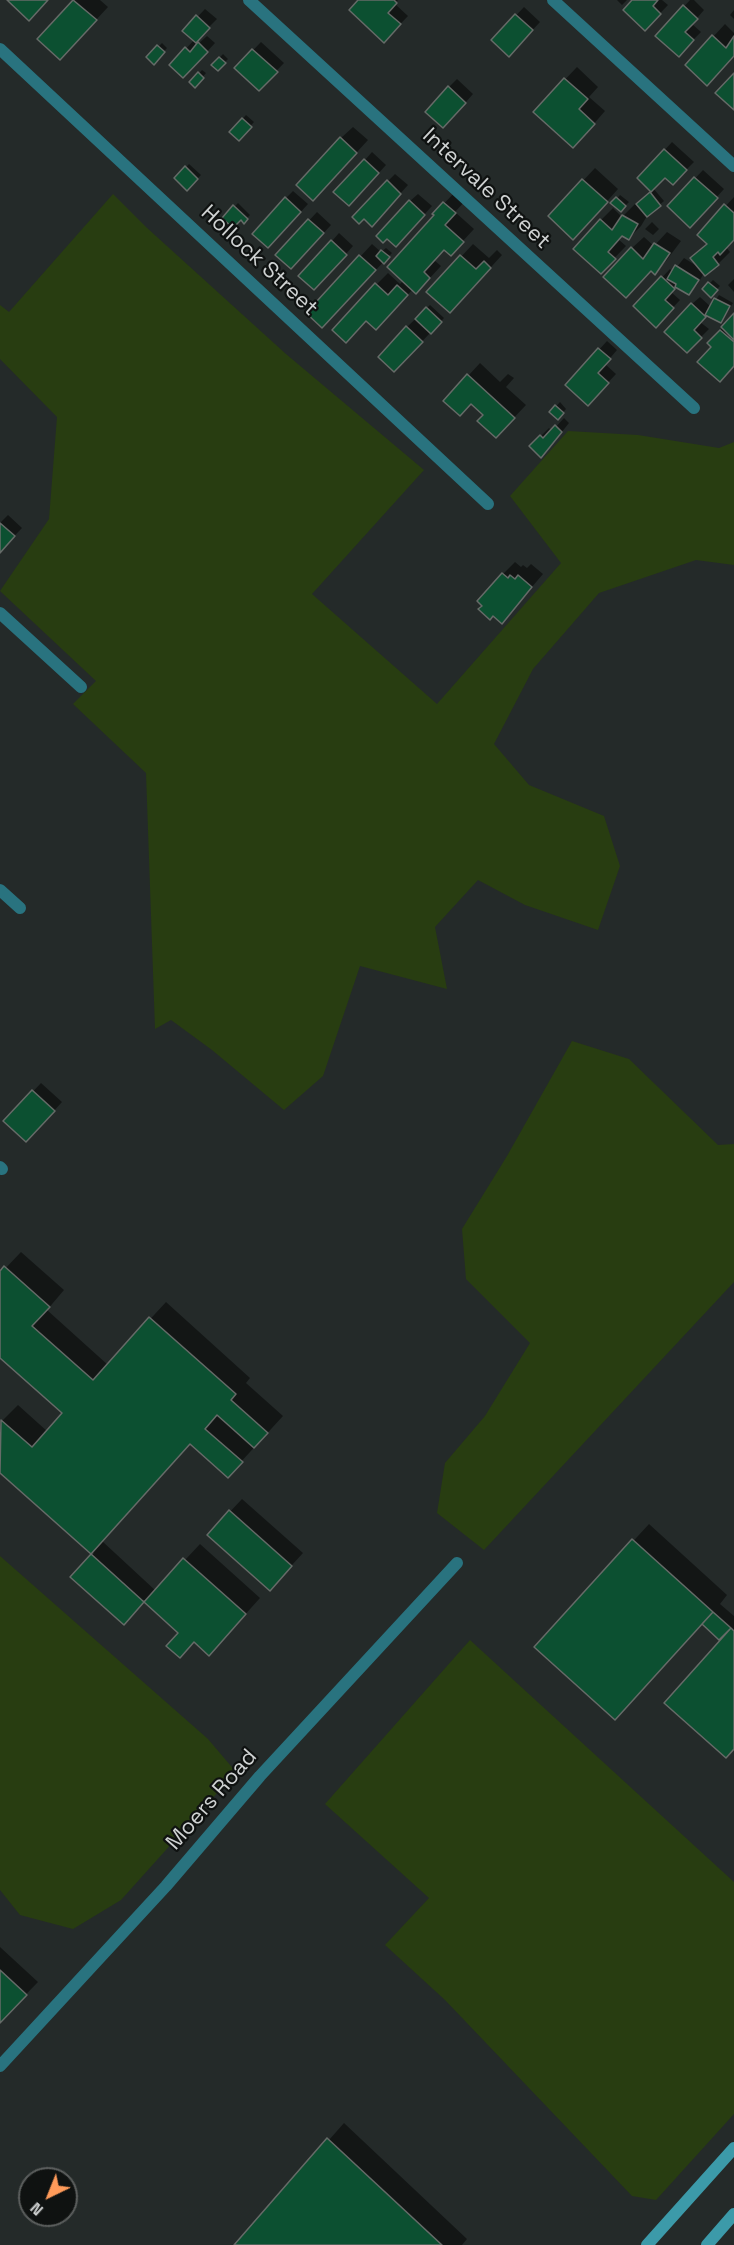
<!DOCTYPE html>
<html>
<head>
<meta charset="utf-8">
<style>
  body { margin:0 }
  #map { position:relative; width:734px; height:2245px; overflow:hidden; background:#242a29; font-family:"Space Grotesk",sans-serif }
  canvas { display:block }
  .north { position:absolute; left:18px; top:2167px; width:60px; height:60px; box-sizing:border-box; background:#0f1211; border:2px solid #5c5f5e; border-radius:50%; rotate:223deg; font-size:16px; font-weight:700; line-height:24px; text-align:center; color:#cfd2d2 }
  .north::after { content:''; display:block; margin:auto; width:21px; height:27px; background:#ff9b5a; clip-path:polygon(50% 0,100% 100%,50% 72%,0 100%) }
</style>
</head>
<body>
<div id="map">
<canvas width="734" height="2245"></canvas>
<div class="north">N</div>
</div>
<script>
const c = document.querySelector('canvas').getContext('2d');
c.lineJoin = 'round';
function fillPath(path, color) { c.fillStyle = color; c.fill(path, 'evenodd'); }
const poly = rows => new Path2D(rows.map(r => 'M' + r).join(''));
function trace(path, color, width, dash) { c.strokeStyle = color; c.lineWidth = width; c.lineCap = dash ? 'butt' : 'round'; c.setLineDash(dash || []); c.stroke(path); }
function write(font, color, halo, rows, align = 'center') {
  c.font = font + ' "Space Grotesk",sans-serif'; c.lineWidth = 4.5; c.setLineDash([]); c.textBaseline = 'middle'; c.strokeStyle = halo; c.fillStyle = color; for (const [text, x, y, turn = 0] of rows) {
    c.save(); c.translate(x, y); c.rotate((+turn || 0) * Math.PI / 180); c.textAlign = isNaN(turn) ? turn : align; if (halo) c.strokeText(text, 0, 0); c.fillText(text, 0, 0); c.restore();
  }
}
const green = poly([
  [113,194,146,227,286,354,424,470,312,594,437,704,561,563,510,496,568,431,638,435,719,448,734,442,734,565,696,560,599,593,533,669,494,744,529,785,604,816,620,866,598,930,525,905,478,880,435,927,447,989,360,966,323,1076,284,1110,212,1050,171,1020,155,1029,146,773,73,704,96,681,0,591,49,519,57,417,0,359,0,305,9,312],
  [572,1041,629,1059,718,1145,734,1144,734,1282,484,1550,437,1513,445,1463,485,1416,530,1343,466,1279,462,1229,507,1156],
  [0,1556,208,1739,236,1772,121,1900,73,1929,20,1915,0,1890],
  [470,1640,734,1882,734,2114,656,2200,632,2196,445,2000,385,1945,429,1898,325,1804]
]);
const shadow = poly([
  [75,0,100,0,108,7,72,46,39,39],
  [360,0,398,0,395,4,408,16,384,41],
  [617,0,627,0,622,5],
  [634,0,662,0,668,5,645,29],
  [690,0,694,0,704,10,692,24,701,32,686,47,657,36],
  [524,7,540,22,517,47,493,40],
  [205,9,217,19,195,41,198,44,207,36,215,43,191,69,171,65,194,40,184,31],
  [734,10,734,19,730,15],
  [725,24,734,33,734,55,687,65],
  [261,42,284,63,259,89,236,68],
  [162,43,167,48,154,63,148,57],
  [223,54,228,59,218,69,213,65],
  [577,67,598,87,589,97,605,111,585,134,535,111],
  [202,70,206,73,195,86,191,82],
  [457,79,473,94,451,119,449,87],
  [246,115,254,122,239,139,231,132],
  [353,127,368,140,325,187,341,138],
  [672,142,694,162,673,183,665,176,653,188,664,201,647,216,641,226,629,238,622,234,618,239,626,246,601,272,601,220,613,208,622,217,635,204,637,205,653,191,639,178],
  [372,152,386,165,357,197,365,160],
  [189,164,201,175,187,189,176,178],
  [595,168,618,189,585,226,550,216],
  [703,170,724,189,698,218,669,206],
  [395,174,408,185,379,217,388,181],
  [293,191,308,204,276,239,286,198],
  [456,191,466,200,455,212,474,229,462,242,445,248,434,260,441,266,428,280,413,289,388,316,376,285,388,273,400,284,404,280,436,215,434,214],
  [418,194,432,206,403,238,410,201],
  [620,195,629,202,621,210,613,203],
  [734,197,734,239,726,247,730,252,718,264,704,273,697,285,689,293,677,286,671,292,680,300,663,318,635,306,670,269,673,272,684,258,700,268,692,258,708,243,699,235],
  [238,203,250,215,244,221,241,218,224,218],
  [317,212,331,225,299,260,277,255],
  [652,222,659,229,653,235,645,229],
  [667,232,681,241,666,261,655,273,632,248,644,237,654,246],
  [339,233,353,246,322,281,332,241],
  [372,244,381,252,386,248,392,253,334,314,308,313],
  [473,244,489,258,497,250,502,255,461,300,428,292],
  [734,279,734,292,728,285],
  [713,280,720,286,711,295,704,289],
  [719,295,733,303,724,317,721,321,707,314,700,322,709,329,687,351,692,304,700,297,711,307],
  [430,305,444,318,402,363,407,327],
  [734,315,734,365,709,343],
  [607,341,617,350,605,364,616,374,588,404,567,385],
  [480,363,500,382,508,374,514,378,506,387,526,405,508,424,485,415,471,402,445,401],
  [560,402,566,409,558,418,551,412],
  [564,418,569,423,549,448,531,446,549,428,552,431],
  [8,515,22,528,0,551,0,523],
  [515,562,521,567,523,565,527,568,531,564,543,574,502,622,503,574],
  [41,1083,62,1102,34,1133,5,1121],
  [21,1252,64,1290,47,1310,108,1365,166,1302,250,1378,246,1383,283,1416,228,1476,190,1443,102,1541,156,1591,200,1544,260,1598,224,1638,194,1641,181,1632,148,1600,143,1600,143,1603,72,1577,94,1553,92,1553,0,1471,0,1423,18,1405,48,1432,64,1413,0,1356,0,1274],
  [242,1499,303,1553,281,1577,209,1534],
  [649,1524,727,1595,720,1604,734,1616,734,1748,726,1635,724,1633,702,1623,536,1647],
  [0,1947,38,1982,0,2021],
  [344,2123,467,2239,462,2245,236,2245]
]);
const building = poly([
  [7,0,48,0,29,21,7,0],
  [73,0,97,20,60,60,37,39,73,0],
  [358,0,394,0,397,3,388,13,401,24,384,43,349,10,358,0],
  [632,0,658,0,653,6,661,14,645,31,623,10,632,0],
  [683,5,698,19,685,32,694,40,679,57,655,36,683,5],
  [515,14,533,30,509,57,491,40,515,14],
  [196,15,210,28,196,43,182,31,196,15],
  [712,35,726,48,734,36,734,56,707,86,685,65,712,35],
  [198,42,208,52,183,78,169,65,185,47,190,52,198,42],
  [157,45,165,52,154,65,146,57,157,45],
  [252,49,278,72,259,91,234,68,252,49],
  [219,57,226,63,218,71,211,65,219,57],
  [198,72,204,78,195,88,189,82,198,72],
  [734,73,734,110,715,93,734,73],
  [564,78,588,99,579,109,595,124,573,148,533,112,564,78],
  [448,86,466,103,443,128,425,112,448,86],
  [242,118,252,127,239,141,229,132,242,118],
  [340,137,357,153,313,201,296,185,340,137],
  [664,149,687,170,673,185,665,178,651,192,637,178,664,149],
  [364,159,379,173,349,206,333,192,364,159],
  [185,166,198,179,187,191,174,178,185,166],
  [694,177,718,198,690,228,667,206,694,177],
  [582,179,608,202,573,240,548,216,582,179],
  [387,180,401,194,372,227,364,219,359,224,352,217,387,180],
  [650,192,661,206,647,217,636,204,650,192],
  [285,197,301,212,268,248,252,234,285,197],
  [616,197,626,206,621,212,610,203,616,197],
  [409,200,425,215,396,247,387,239,383,243,376,236,409,200],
  [443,202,456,213,445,225,464,242,451,256,444,250,424,272,430,278,416,294,387,267,434,215,432,214,443,202],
  [724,204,734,213,734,240,720,255,718,252,713,257,719,265,705,276,690,258,707,244,697,235,724,204],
  [233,205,248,219,244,224,241,220,233,228,222,218,233,205],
  [622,215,638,224,629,240,622,236,608,252,616,259,601,274,573,249,600,219,612,230,622,215],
  [308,219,324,233,291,269,275,255,308,219],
  [331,240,347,255,314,290,298,276,331,240],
  [654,243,670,253,655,275,651,271,626,298,603,277,631,247,643,259,654,243],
  [381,250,390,257,384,264,376,256,381,250],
  [359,255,376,270,322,328,306,313,359,255],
  [460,255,476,269,484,261,491,268,450,313,426,292,460,255],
  [675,265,699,280,689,295,675,287,676,284,667,279,675,265],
  [661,276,675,289,665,300,674,308,656,328,633,306,661,276],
  [708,282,718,290,711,298,702,289,708,282],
  [375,283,388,295,397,285,408,295,376,330,366,321,346,343,332,330,375,283],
  [714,298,730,306,721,323,705,315,714,298],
  [691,303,706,317,694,330,702,338,687,353,664,332,691,303],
  [426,307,442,322,431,334,415,319,426,307],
  [734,313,734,340,721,327,734,313],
  [406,326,423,342,394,372,378,357,406,326],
  [720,330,734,342,734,366,720,382,697,362,711,347,707,343,720,330],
  [598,348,611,359,598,373,609,383,588,406,565,385,598,348],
  [467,374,515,418,496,438,477,421,483,415,471,404,460,416,443,401,467,374],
  [555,405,564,413,558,420,549,412,555,405],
  [555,425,562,432,541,458,529,446,540,435,543,438,555,425],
  [0,523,15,536,0,553,0,523],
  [502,573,508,578,510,575,515,579,518,575,532,587,502,624,493,616,490,620,478,609,482,606,477,601,502,573],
  [32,1090,55,1111,26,1142,3,1121,32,1090],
  [4,1266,50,1307,32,1326,93,1380,149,1317,236,1394,231,1400,268,1433,254,1448,217,1415,205,1429,243,1462,228,1478,190,1444,91,1554,0,1473,1,1420,32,1447,62,1413,0,1358,0,1271,4,1266],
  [229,1510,292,1566,270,1591,207,1535,229,1510],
  [632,1539,713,1612,615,1720,534,1647,632,1539],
  [91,1554,144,1602,124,1625,70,1577,91,1554],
  [183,1558,246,1614,209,1656,194,1642,180,1658,166,1646,178,1633,144,1602,183,1558],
  [713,1612,731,1628,719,1640,702,1624,713,1612],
  [731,1628,734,1631,734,1749,726,1758,664,1703,731,1628],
  [0,1970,27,1995,0,2023,0,1970],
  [327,2138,442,2245,234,2245,327,2138]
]);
const street = poly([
  [249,0,694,408],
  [553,0,734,166],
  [0,49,488,504],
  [0,613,81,687],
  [0,890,20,908],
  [0,1167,2,1169],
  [0,2066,166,1886,260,1776,457,1563]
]);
const secondary = poly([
  [647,2245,734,2148],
  [707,2245,734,2214]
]);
const streetNames = [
  ["Intervale Street",486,189,43],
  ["Hollock Street",259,261,43],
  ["Moers Road",212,1800,-49]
];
fillPath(green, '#283d11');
fillPath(shadow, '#0007');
fillPath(building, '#0c5031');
trace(building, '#666b68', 1.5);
trace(street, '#29737f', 12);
trace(secondary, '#3c9aa9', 12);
write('22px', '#cfd2d2', '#0f1211', streetNames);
</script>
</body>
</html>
